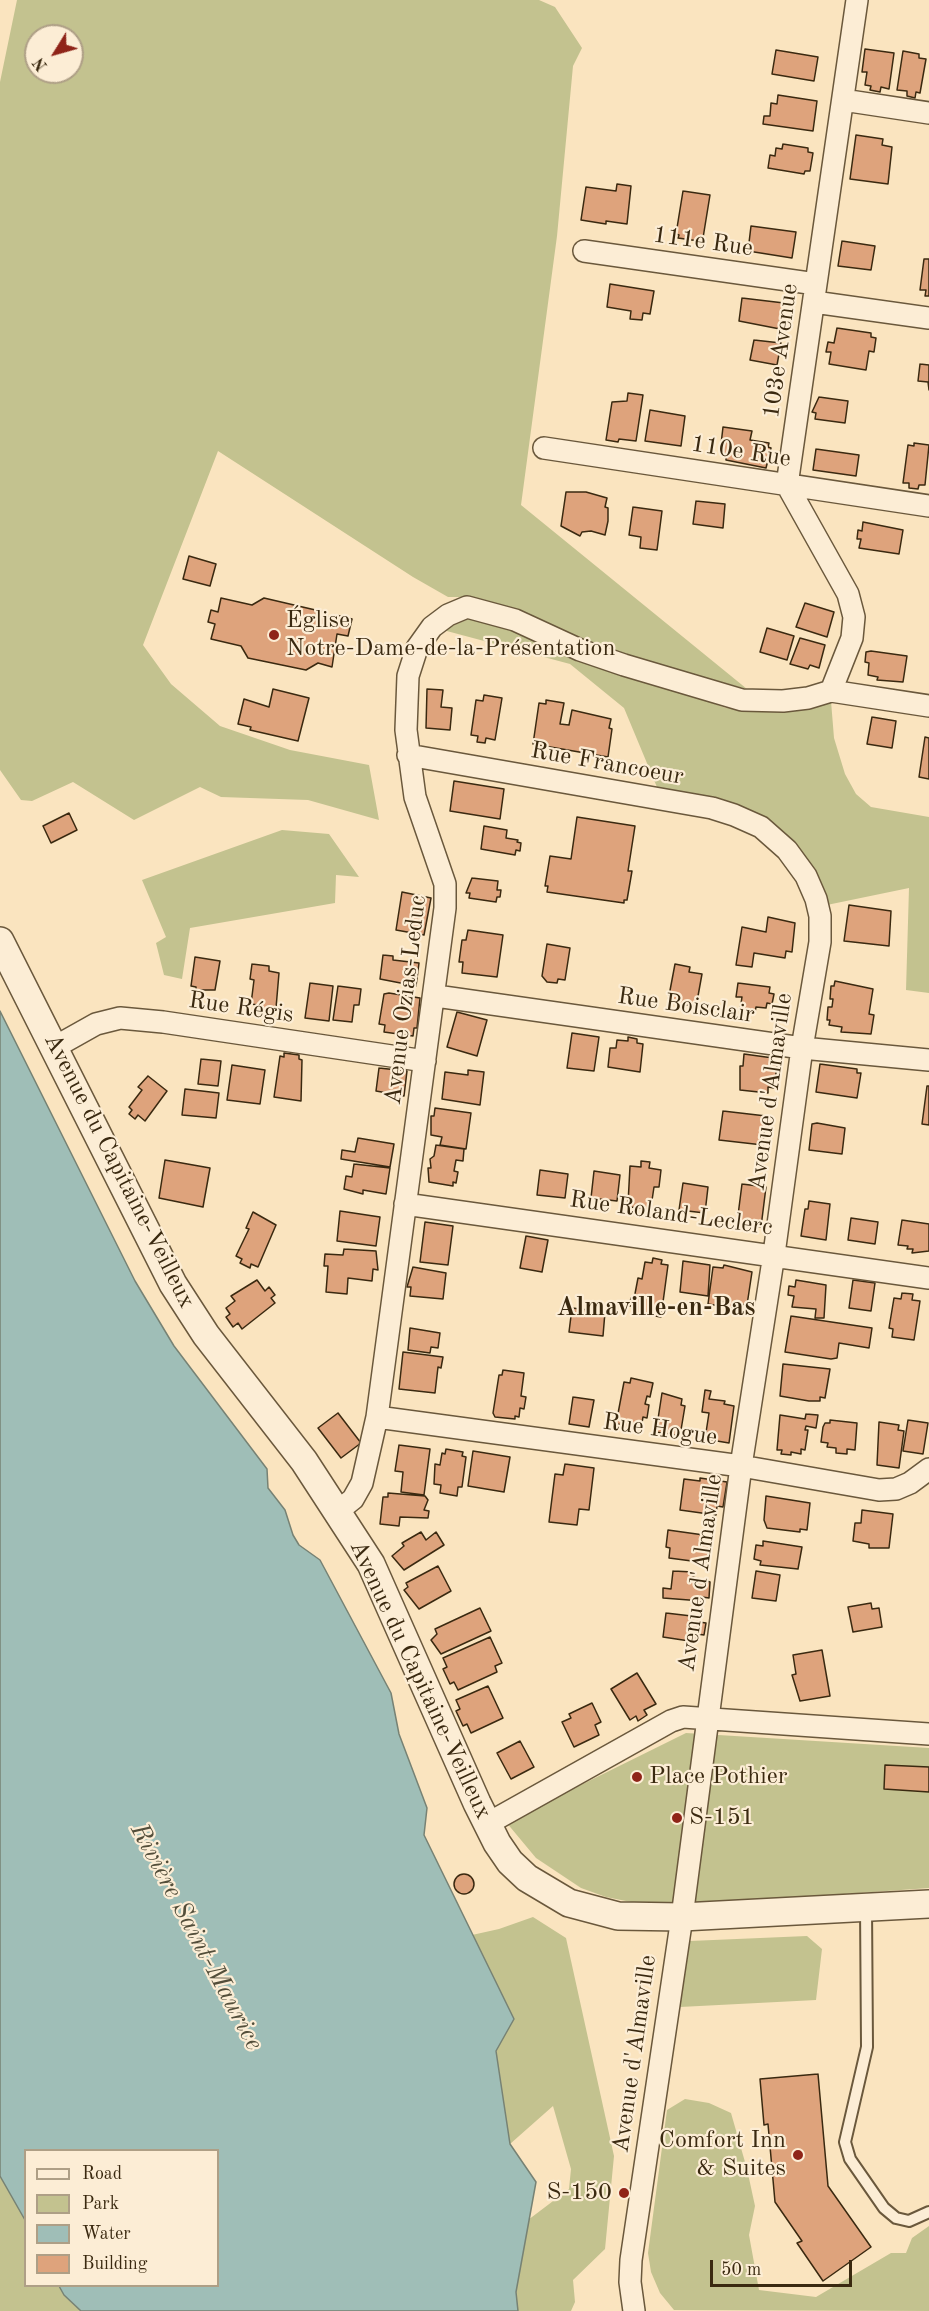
<!DOCTYPE html>
<html>
<head>
<meta charset="utf-8">
<style>
  body { margin:0 }
  #map { position:relative; width:929px; height:2311px; overflow:hidden; background:#fae4bf; font-family:"Old Standard TT",serif }
  canvas { display:block }
  .legend { position:absolute; left:24px; top:2149px; width:195px; height:138px; box-sizing:border-box; background:#fcedd5; border:2px solid #ae9f86; margin:0; padding:8px 10px; list-style:none; font-size:18px; color:#3a2910 }
  .legend li { display:flex; align-items:center; gap:12px; height:30px }
  .legend b { width:30px; border:2px solid #ae9f86 }
  .north { position:absolute; left:24px; top:24px; width:60px; height:60px; box-sizing:border-box; background:#fcedd5; border:2px solid #ae9f86; border-radius:50%; rotate:233deg; font-size:16px; font-weight:700; line-height:24px; text-align:center; color:#3a2910 }
  .north::after { content:''; display:block; margin:auto; width:21px; height:27px; background:#8f2418; clip-path:polygon(50% 0,100% 100%,50% 72%,0 100%) }
  .scale { position:absolute; left:710px; top:2260px; width:142px; height:27px; box-sizing:border-box; border:3px solid #3a2910; border-top:0; padding-left:8px; font-size:18px; line-height:21px; white-space:nowrap; color:#3a2910; -webkit-text-stroke:4px #fcedd5; paint-order:stroke }
</style>
</head>
<body>
<div id="map">
<canvas width="929" height="2311"></canvas>
<ul class="legend">
<li><b style="height:8px;background:#fcedd5"></b>Road</li>
<li><b style="height:16px;background:#c3c28f"></b>Park</li>
<li><b style="height:16px;background:#9fbeb7"></b>Water</li>
<li><b style="height:16px;background:#dea37c"></b>Building</li>
</ul>
<div class="north">N</div>
<div class="scale">50 m</div>
</div>
<script>
const c = document.querySelector('canvas').getContext('2d');
c.lineJoin = 'round';
function fillPath(path, color) { c.fillStyle = color; c.fill(path, 'evenodd'); }
const poly = rows => new Path2D(rows.map(r => 'M' + r).join(''));
function trace(path, color, width, dash) { c.strokeStyle = color; c.lineWidth = width; c.lineCap = dash ? 'butt' : 'round'; c.setLineDash(dash || []); c.stroke(path); }
function write(font, color, halo, rows, align = 'center') {
  c.font = font + ' "Old Standard TT",serif'; c.lineWidth = 4.5; c.setLineDash([]); c.textBaseline = 'middle'; c.strokeStyle = halo; c.fillStyle = color; for (const [text, x, y, turn = 0] of rows) {
    c.save(); c.translate(x, y); c.rotate((+turn || 0) * Math.PI / 180); c.textAlign = isNaN(turn) ? turn : align; if (halo) c.strokeText(text, 0, 0); c.fillText(text, 0, 0); c.restore();
  }
}
const green = poly([
  [17,0,539,0,555,7,582,48,573,66,557,236,521,505,747,689,586,645,464,597,448,597,413,577,218,451,143,645,171,684,220,726,290,750,369,765,379,820,308,800,221,797,200,787,134,820,73,782,32,801,21,800,0,770,0,82],
  [36,36,72,36,72,72,36,72],
  [481,617,612,668,726,708,749,710,831,701,834,738,845,774,856,794,871,807,929,817,929,993,906,990,909,888,822,906,783,840,659,792,624,708,570,664,443,630,471,618],
  [282,830,329,834,359,877,336,875,335,903,190,928,182,979,164,975,156,943,166,937,142,880],
  [686,1733,929,1748,929,1888,704,1904,641,1904,606,1897,581,1888,536,1858,506,1822],
  [533,1917,566,1938,614,2156,605,2249,573,2280,575,2302,571,2311,518,2311,516,2292,528,2220,569,2189,571,2169,553,2106,510,2144,496,2051,514,2019,472,1935,499,1929],
  [807,1936,822,1949,816,2000,680,2007,690,1941],
  [685,2099,709,2103,731,2113,747,2169,755,2206,749,2235,759,2290,816,2297,891,2253,906,2253,912,2238,929,2226,929,2311,674,2310,660,2293,651,2272,648,2253,667,2110],
  [0,2176,25,2220,26,2286,59,2286,64,2295,81,2311,0,2311]
]);
const water = poly([
  [0,1011,135,1281,174,1346,267,1469,268,1488,285,1510,293,1535,299,1545,320,1560,391,1693,399,1734,427,1808,424,1835,514,2019,496,2051,510,2144,536,2182,516,2292,518,2311,81,2311,64,2295,59,2286,218,2286,218,2150,26,2150,25,2220,0,2176,0,1011]
]);
const building = poly([
  [865,49,894,53,889,89,881,87,880,92,870,90,871,86,865,85,867,72,862,72,865,49],
  [776,50,818,57,814,81,772,74,776,50],
  [903,51,919,54,919,58,926,59,920,93,916,92,915,98,907,96,907,91,897,90,903,51],
  [778,95,817,101,813,131,763,124,764,116,770,116,771,103,777,104,778,95],
  [856,135,883,139,882,145,892,147,888,184,850,179,856,135],
  [783,144,808,148,808,152,813,153,810,171,805,171,804,174,768,168,770,155,775,156,776,148,782,149,783,144],
  [617,184,631,186,627,224,606,221,606,224,581,220,586,187,616,191,617,184],
  [683,191,710,195,703,238,700,237,699,241,678,238,679,235,676,234,683,191],
  [751,226,796,232,792,258,748,251,751,226],
  [842,241,875,246,871,270,838,266,842,241],
  [924,259,929,259,929,296,925,296,926,290,920,290,924,259],
  [610,284,654,291,650,314,643,313,642,320,630,319,631,311,607,307,610,284],
  [742,298,784,303,780,329,739,321,742,298],
  [837,328,871,333,871,337,876,338,874,352,869,351,866,370,829,364,831,352,826,352,828,342,834,343,837,328],
  [754,340,781,343,777,365,750,360,754,340],
  [920,364,929,365,929,390,928,382,918,381,920,364],
  [628,393,643,395,636,441,619,439,618,442,606,440,612,402,627,401,628,393],
  [819,397,848,401,845,423,815,419,816,413,812,412,819,397],
  [650,410,685,416,681,446,645,441,650,410],
  [723,427,752,431,750,440,769,443,768,447,771,448,766,468,726,460,726,454,720,453,723,427],
  [914,443,929,445,925,485,919,485,918,489,909,488,909,483,903,483,908,445,914,446,914,443],
  [816,449,859,455,856,476,813,470,816,449],
  [566,492,586,492,607,498,605,507,608,508,608,521,605,535,591,531,582,532,580,536,561,526,566,492],
  [696,501,725,504,723,528,693,524,696,501],
  [633,507,662,511,657,550,640,548,641,537,629,535,633,507],
  [863,522,903,530,899,554,859,548,861,539,857,539,858,530,862,531,863,522],
  [189,556,216,564,210,586,183,579,189,556],
  [221,598,252,605,264,598,324,612,329,618,335,620,336,615,352,619,348,636,337,634,332,667,318,663,306,670,248,658,241,646,211,639,215,624,208,622,211,610,218,612,221,598],
  [805,603,834,612,827,637,796,627,805,603],
  [767,628,794,636,787,660,760,652,767,628],
  [800,638,825,645,819,668,810,665,808,669,790,664,800,638],
  [871,651,907,656,903,682,877,680,878,677,868,675,869,663,865,662,866,652,871,651],
  [273,689,309,698,298,741,250,730,251,727,238,724,244,699,269,707,273,689],
  [427,689,443,690,441,707,452,708,450,730,426,728,427,689],
  [484,695,502,698,495,740,486,738,485,743,477,742,478,736,471,735,476,700,483,701,484,695],
  [546,700,564,703,560,724,569,725,572,710,611,719,609,728,612,729,608,757,533,744,539,703,546,704,546,700],
  [872,717,896,721,892,748,867,744,872,717],
  [925,737,929,738,929,779,919,777,925,737],
  [454,781,504,789,500,819,450,811,454,781],
  [69,813,77,830,51,843,43,826,69,813],
  [577,817,635,826,628,871,632,871,627,900,624,900,624,903,547,892,548,886,545,886,550,856,571,859,577,817],
  [484,826,507,830,506,838,518,840,517,842,521,843,520,851,516,850,515,855,481,849,484,826],
  [472,878,498,881,497,890,501,890,500,897,497,897,496,902,469,898,470,893,466,893,472,878],
  [402,892,431,898,424,935,396,930,402,892],
  [849,905,891,911,889,946,844,941,849,905],
  [768,917,795,923,792,952,786,951,785,958,754,953,752,967,736,965,742,927,766,932,768,917],
  [468,930,503,935,497,977,462,973,463,962,459,962,462,940,466,940,468,930],
  [547,944,570,948,565,980,558,979,557,983,547,982,542,976,547,944],
  [383,955,393,956,393,960,419,963,416,986,380,979,383,955],
  [195,957,220,961,215,990,196,990,196,987,191,986,195,957],
  [252,964,269,966,269,971,279,973,276,1008,268,1007,267,1014,257,1012,258,1005,251,1004,254,980,250,979,252,964],
  [675,964,690,967,689,972,702,974,696,1007,668,1001,675,964],
  [835,981,873,989,869,1014,874,1015,871,1034,841,1032,842,1027,829,1025,830,1020,827,1020,828,1007,832,1007,833,999,830,999,831,986,834,986,835,981],
  [310,983,333,986,329,1021,305,1018,310,983],
  [738,983,770,987,769,993,774,994,772,1004,767,1003,766,1008,756,1007,755,1012,740,1010,742,997,736,997,738,983],
  [338,986,361,989,359,1005,354,1005,352,1022,333,1020,338,986],
  [389,993,420,998,417,1028,414,1028,413,1036,384,1032,385,1025,379,1024,384,994,389,993],
  [457,1012,487,1020,477,1056,447,1047,457,1012],
  [572,1033,599,1037,594,1071,567,1068,572,1033],
  [628,1037,637,1039,637,1043,643,1044,640,1072,608,1067,610,1048,616,1048,617,1040,628,1041,628,1037],
  [284,1053,299,1055,299,1059,302,1060,301,1101,274,1097,280,1056,284,1057,284,1053],
  [744,1054,773,1058,773,1064,777,1065,774,1088,768,1087,768,1093,740,1090,740,1066,743,1066,744,1054],
  [201,1059,221,1061,218,1086,198,1084,201,1059],
  [820,1064,857,1069,857,1073,861,1073,857,1098,816,1092,820,1064],
  [232,1065,265,1070,260,1104,227,1100,232,1065],
  [379,1068,407,1071,404,1096,376,1091,379,1068],
  [468,1070,484,1072,480,1105,442,1099,445,1072,468,1075,468,1070],
  [148,1076,167,1091,145,1121,138,1115,135,1119,129,1114,132,1110,129,1107,142,1090,138,1087,148,1076],
  [927,1086,929,1086,929,1125,922,1124,927,1086],
  [185,1089,219,1093,216,1118,182,1115,185,1089],
  [435,1108,471,1113,466,1149,440,1145,442,1137,431,1135,431,1116,434,1116,435,1108],
  [723,1111,766,1116,763,1145,719,1140,723,1111],
  [817,1123,845,1128,842,1154,809,1150,812,1124,817,1123],
  [358,1138,394,1144,390,1167,341,1159,342,1150,355,1152,358,1138],
  [436,1145,464,1149,463,1161,456,1160,454,1171,458,1172,456,1183,453,1182,453,1186,429,1182,428,1168,431,1168,430,1159,434,1156,436,1145],
  [165,1160,210,1168,203,1207,159,1198,165,1160],
  [641,1161,650,1162,649,1168,661,1170,659,1187,654,1187,651,1207,648,1209,630,1207,631,1204,628,1204,630,1166,641,1167,641,1161],
  [354,1164,390,1168,386,1194,363,1190,363,1194,344,1189,346,1176,352,1177,354,1164],
  [540,1170,568,1174,565,1198,537,1195,540,1170],
  [594,1171,620,1175,617,1201,591,1198,594,1171],
  [683,1183,708,1187,705,1213,679,1210,683,1183],
  [742,1184,766,1187,761,1227,737,1223,742,1184],
  [809,1201,830,1204,826,1240,801,1236,805,1209,808,1209,809,1201],
  [340,1211,380,1217,376,1246,337,1241,340,1211],
  [253,1212,276,1225,258,1267,251,1264,250,1268,240,1263,242,1259,236,1256,249,1229,246,1228,253,1212],
  [851,1218,878,1222,875,1244,848,1240,851,1218],
  [902,1220,929,1224,929,1251,912,1253,913,1249,907,1249,908,1246,898,1245,902,1220],
  [425,1222,453,1226,448,1265,420,1262,425,1222],
  [526,1236,548,1240,542,1272,520,1268,526,1236],
  [344,1249,376,1251,378,1270,373,1269,372,1281,348,1278,347,1294,326,1292,328,1266,324,1266,325,1254,343,1255,344,1249],
  [653,1258,662,1260,661,1264,668,1265,661,1317,632,1312,633,1306,629,1306,631,1298,634,1299,638,1278,642,1279,645,1262,652,1263,653,1258],
  [683,1261,710,1265,708,1296,680,1292,683,1261],
  [724,1265,752,1272,747,1305,740,1304,739,1308,726,1307,727,1303,720,1301,720,1306,708,1304,713,1267,723,1268,724,1265],
  [413,1267,446,1273,443,1299,410,1296,411,1287,407,1287,413,1267],
  [257,1280,265,1291,269,1287,275,1295,271,1298,275,1303,242,1329,238,1323,233,1327,226,1317,230,1314,226,1308,235,1301,231,1296,257,1280],
  [796,1280,826,1285,824,1318,815,1318,816,1309,792,1307,794,1296,788,1295,789,1286,795,1287,796,1280],
  [853,1280,875,1283,871,1311,849,1308,853,1280],
  [902,1293,913,1294,912,1300,920,1301,914,1340,892,1337,893,1329,889,1328,894,1298,901,1299,902,1293],
  [572,1308,605,1312,603,1336,569,1332,572,1308],
  [791,1316,872,1328,869,1348,839,1343,837,1358,831,1359,785,1352,791,1316],
  [410,1328,440,1333,438,1348,431,1347,430,1353,408,1350,410,1328],
  [403,1352,443,1357,441,1368,438,1367,435,1393,399,1389,403,1352],
  [783,1364,830,1369,825,1398,820,1397,820,1401,809,1401,780,1396,783,1364],
  [503,1370,524,1373,521,1396,526,1397,524,1409,520,1408,519,1417,515,1416,515,1419,495,1417,493,1413,499,1375,502,1375,503,1370],
  [631,1378,653,1383,650,1397,647,1396,645,1404,649,1405,647,1418,643,1417,641,1428,633,1427,632,1431,623,1429,624,1425,616,1424,624,1382,630,1383,631,1378],
  [705,1390,711,1391,709,1399,725,1401,724,1404,734,1406,729,1443,705,1439,709,1413,702,1412,705,1390],
  [662,1393,682,1399,681,1405,685,1406,680,1436,656,1432,662,1393],
  [573,1397,594,1400,589,1427,569,1424,573,1397],
  [338,1413,361,1443,341,1458,318,1428,338,1413],
  [806,1414,818,1415,816,1428,806,1426,805,1430,808,1430,805,1450,801,1449,801,1454,791,1452,791,1455,781,1454,782,1450,777,1450,780,1415,805,1419,806,1414],
  [830,1420,857,1423,855,1450,847,1449,847,1454,836,1453,836,1448,827,1447,828,1443,821,1442,823,1427,825,1423,830,1423,830,1420],
  [908,1420,928,1423,923,1454,903,1451,908,1420],
  [879,1422,899,1425,898,1430,904,1431,899,1468,877,1465,879,1422],
  [399,1445,430,1449,424,1495,401,1492,403,1472,395,1471,399,1445],
  [446,1449,463,1452,462,1456,466,1457,462,1487,458,1487,457,1496,440,1493,441,1485,434,1484,435,1464,440,1465,442,1453,445,1454,446,1449],
  [473,1451,510,1457,504,1492,468,1486,473,1451],
  [565,1464,594,1468,589,1510,579,1509,577,1525,549,1522,555,1474,563,1475,565,1464],
  [700,1478,727,1482,723,1507,717,1506,716,1515,680,1510,684,1479,700,1481,700,1478],
  [388,1493,425,1496,428,1500,424,1510,429,1511,428,1518,400,1517,399,1526,380,1524,383,1497,388,1497,388,1493],
  [766,1496,810,1503,807,1530,800,1529,800,1532,767,1528,764,1520,766,1496],
  [862,1510,893,1514,889,1548,869,1548,869,1544,853,1541,855,1523,861,1523,862,1510],
  [668,1530,711,1536,707,1563,669,1558,670,1548,666,1547,668,1530],
  [421,1532,426,1540,436,1532,444,1545,404,1570,392,1556,404,1546,402,1543,421,1532],
  [763,1541,802,1547,798,1569,760,1565,761,1561,754,1559,756,1545,763,1546,763,1541],
  [438,1566,451,1591,419,1609,404,1590,408,1587,406,1583,438,1566],
  [673,1571,693,1572,693,1577,710,1582,709,1598,702,1597,702,1601,663,1598,663,1588,671,1589,673,1571],
  [756,1571,780,1575,776,1601,752,1598,756,1571],
  [871,1603,872,1609,879,1608,882,1627,853,1632,848,1607,871,1603],
  [480,1608,491,1631,441,1654,431,1640,437,1634,435,1629,480,1608],
  [666,1613,700,1617,699,1622,706,1623,704,1635,697,1634,696,1642,663,1637,666,1613],
  [490,1637,502,1663,495,1666,497,1672,458,1690,454,1682,450,1684,443,1669,447,1667,443,1658,490,1637],
  [822,1650,830,1696,800,1701,792,1675,796,1674,793,1655,822,1650],
  [637,1673,656,1704,644,1710,647,1715,638,1721,636,1716,630,1720,611,1689,637,1673],
  [488,1686,503,1718,471,1733,467,1724,463,1726,456,1711,460,1709,456,1700,488,1686],
  [592,1703,601,1722,595,1725,599,1735,574,1747,562,1722,571,1718,569,1714,592,1703],
  [520,1741,534,1767,511,1779,497,1753,520,1741],
  [885,1765,929,1767,929,1792,884,1789,885,1765],
  '454 1884a10 10 0 1 1 20 0a10 10 0 1 1-20 0Z',
  [818,2074,828,2186,871,2247,823,2281,797,2243,802,2241,775,2202,768,2124,764,2125,760,2079,818,2074]
]);
const service = poly([
  [866,1907,867,2047,845,2142,850,2159,884,2208,896,2218,909,2221,929,2212]
]);
const minor = poly([
  [843,100,929,113],
  [584,251,816,284],
  [814,302,929,318],
  [544,448,929,506],
  [831,691,852,638,854,617,848,594,787,485,857,0],
  [408,755,712,808,734,815,761,827,787,850,806,876,816,899,820,916,820,942,802,1048,774,1254,741,1466,682,1917,631,2260,630,2282,634,2311],
  [436,996,802,1048,929,1060],
  [55,1047,96,1024,120,1018,163,1022,425,1061],
  [405,1204,929,1278],
  [377,1417,741,1466,879,1490,896,1489,910,1483,929,1469],
  [338,1511,353,1499,362,1483,377,1417,445,908,445,884,415,797,406,730,408,676,417,648,432,627,448,615,467,607,515,620,580,650,624,665,742,700,783,701,808,698,831,691,929,706],
  [487,1824,671,1721,683,1717,929,1734]
]);
const tertiary = poly([
  [0,941,173,1284,206,1335,304,1461,371,1564,477,1803,497,1843,510,1862,527,1878,569,1903,618,1916,682,1917,929,1904]
]);
const markers = [
  [274,635,6,"#8f2418"],
  [637,1777,6,"#8f2418"],
  [677,1818,6,"#8f2418"],
  [798,2155,6,"#8f2418"],
  [624,2193,6,"#8f2418"]
];
const streetNames = [
  ["111e Rue",703,242,8],
  ["103e Avenue",781,351,-82],
  ["110e Rue",741,452,9],
  ["Rue Francoeur",607,764,10],
  ["Avenue Ozias-Leduc",406,1000,-83],
  ["Rue Boisclair",686,1006,8],
  ["Rue Régis",241,1008,8],
  ["Avenue d'Almaville",771,1092,-82],
  ["Avenue du Capitaine-Veilleux",119,1171,63],
  ["Rue Roland-Leclerc",671,1214,8],
  ["Rue Hogue",660,1430,8],
  ["Avenue d'Almaville",701,1573,-82],
  ["Avenue du Capitaine-Veilleux",420,1680,65],
  ["Avenue d'Almaville",635,2054,-82]
];
const poiNames = [
  ["Église",286,621],
  ["Notre-Dame-de-la-Présentation",286,649],
  ["Place Pothier",649,1777],
  ["S-151",689,1818],
  ["Comfort Inn",786,2141,"right"],
  ["& Suites",786,2169,"right"],
  ["S-150",612,2193,"right"]
];
const neighbourhoodNames = [
  ["Almaville-en-Bas",656,1308]
];
const waterNames = [
  ["Rivière Saint-Maurice",196,1937,62]
];
fillPath(green, '#c3c28f');
fillPath(water, '#9fbeb7');
trace(water, '#778274', 1.5);
fillPath(building, '#dea37c');
trace(building, '#3a2910', 1.5);
trace(service, '#6a583c', 14);
trace(minor, '#6a583c', 24);
trace(tertiary, '#6a583c', 30);
trace(service, '#fcedd5', 10);
trace(minor, '#fcedd5', 21);
trace(tertiary, '#fcedd5', 27);
for (const [x, y, r, color] of markers) { const dot = new Path2D(); dot.arc(x, y, r, 0, 2 * Math.PI); c.fillStyle = color; c.fill(dot); trace(dot, '#fcedd5', 2); }
write('24px', '#3a2910', '#fcedd5', streetNames);
write('24px', '#3a2910', '#fcedd5', poiNames, 'left');
write('bold 26px', '#3a2910', '#fcedd5', neighbourhoodNames);
write('italic 26px', '#534e3a', '#fcedd5', waterNames);
</script>
</body>
</html>
